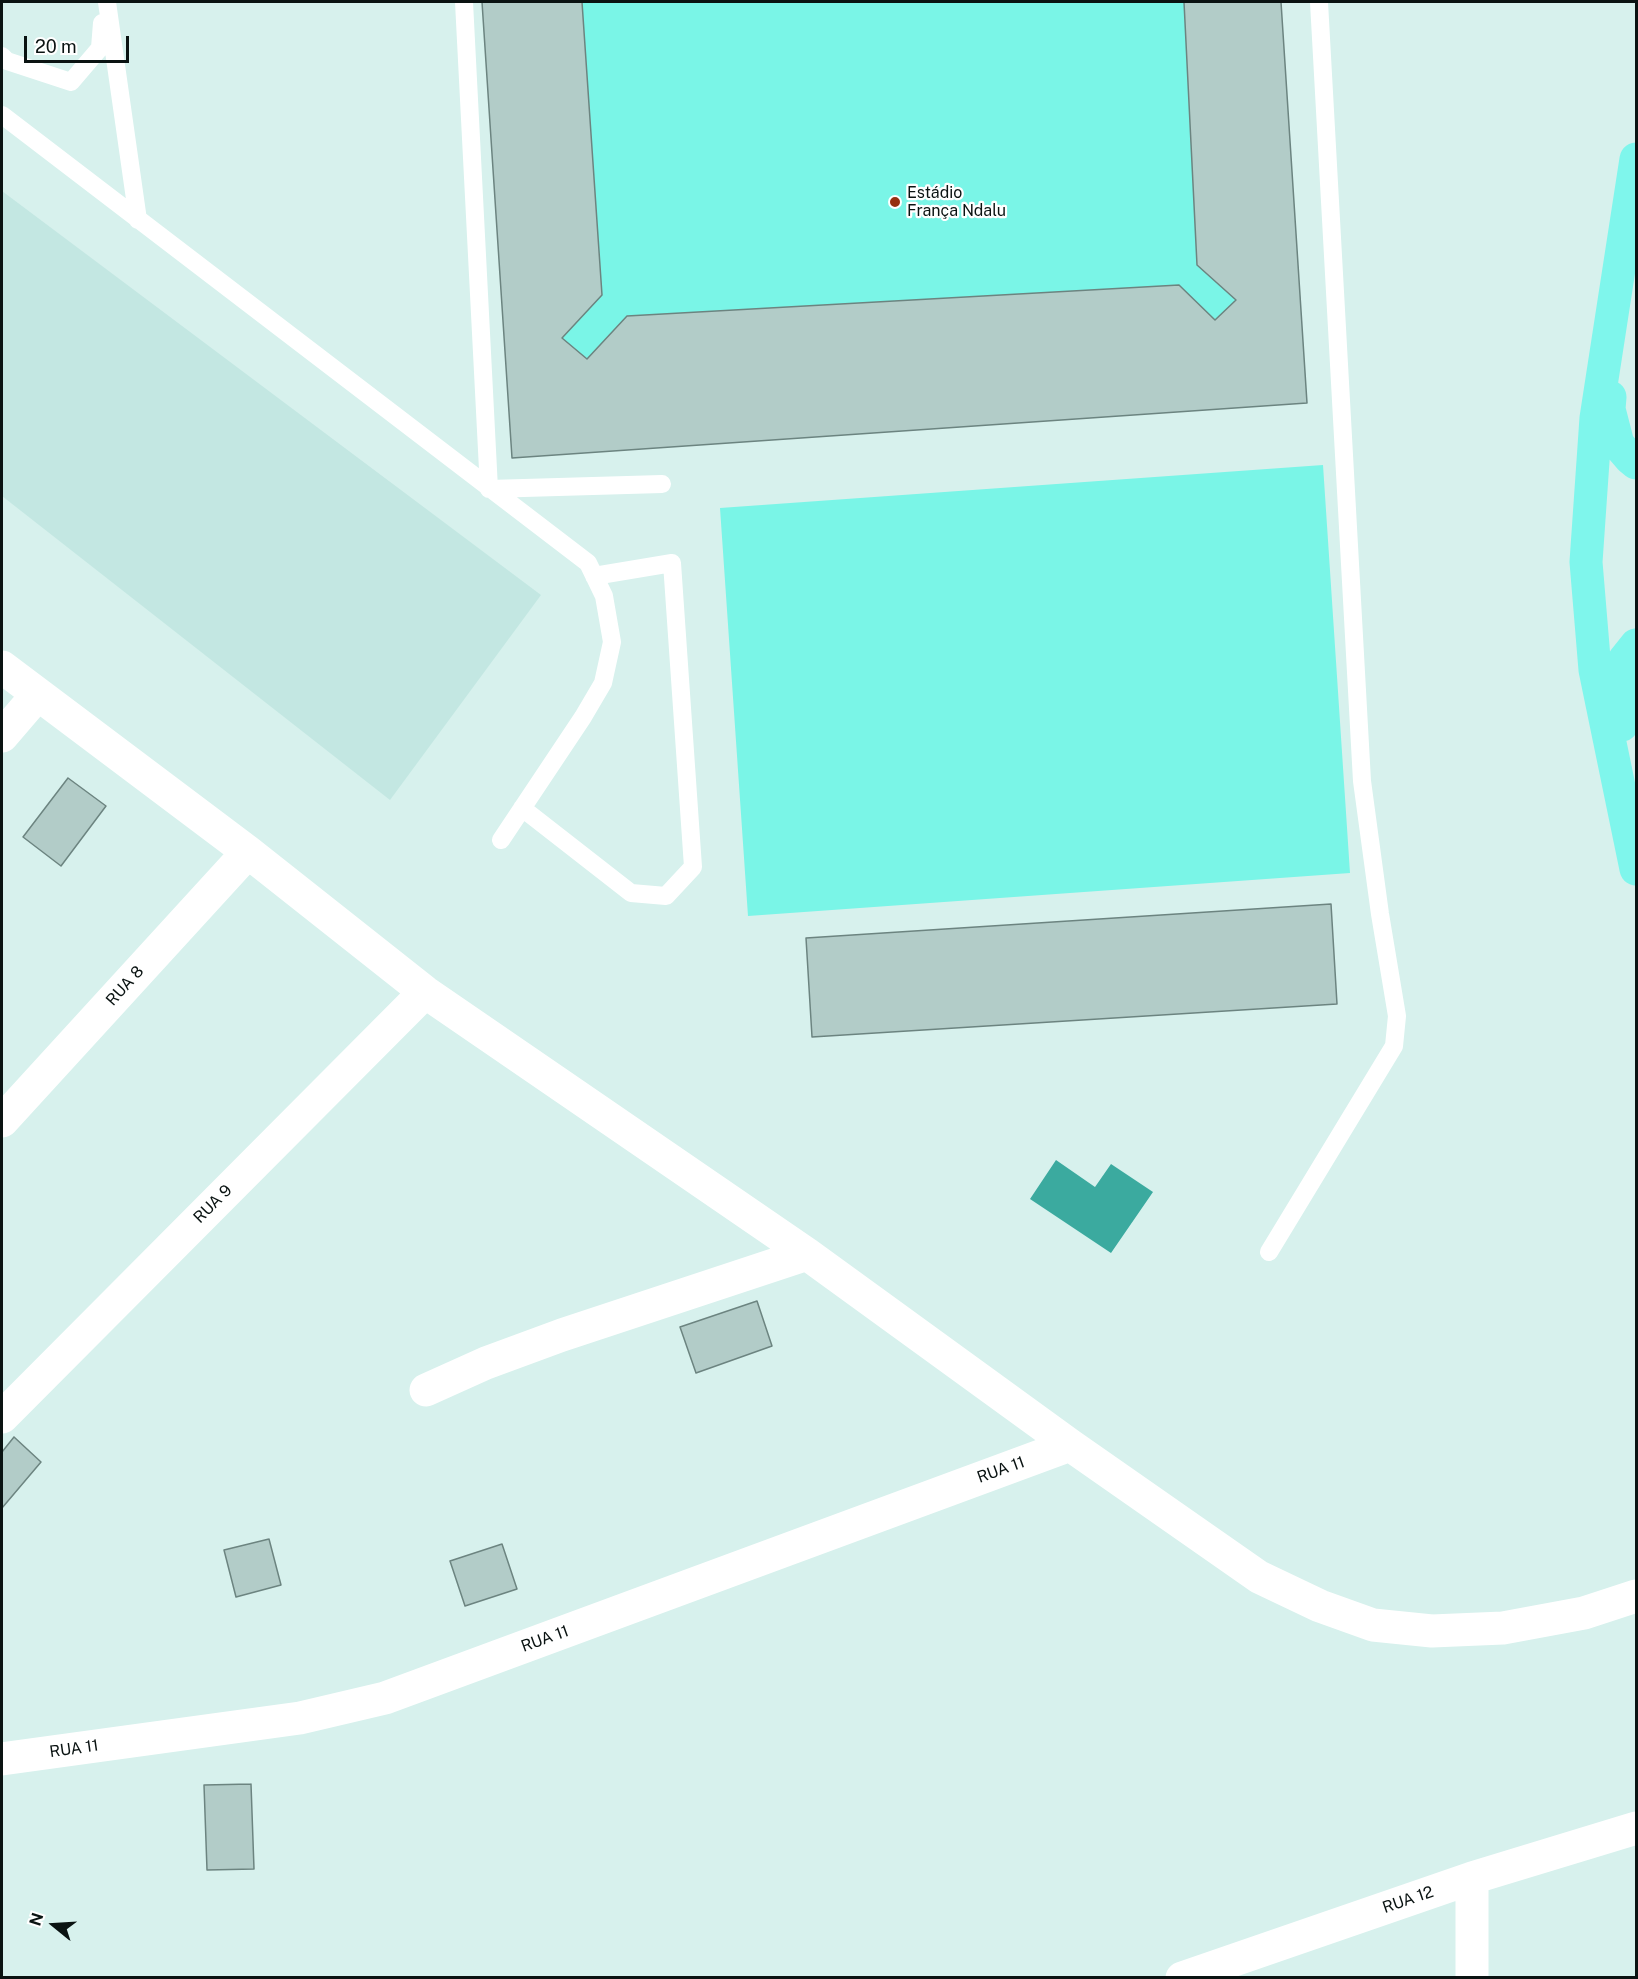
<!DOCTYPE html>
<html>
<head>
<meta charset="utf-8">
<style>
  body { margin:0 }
  #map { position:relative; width:1638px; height:1979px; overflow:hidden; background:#d7f1ed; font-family:"Public Sans",sans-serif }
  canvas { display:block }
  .frame { position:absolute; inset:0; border:3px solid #0a1312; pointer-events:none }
  .north { position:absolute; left:24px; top:1895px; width:60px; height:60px; -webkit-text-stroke:4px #fff; paint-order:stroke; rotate:288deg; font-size:16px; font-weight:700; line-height:24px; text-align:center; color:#0a1312 }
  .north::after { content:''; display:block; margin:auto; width:21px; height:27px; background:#0a1312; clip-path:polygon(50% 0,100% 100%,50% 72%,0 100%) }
  .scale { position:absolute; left:24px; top:36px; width:105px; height:27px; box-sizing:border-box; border:3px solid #0a1312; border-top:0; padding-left:8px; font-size:18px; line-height:21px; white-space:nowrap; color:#0a1312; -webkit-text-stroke:4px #fff; paint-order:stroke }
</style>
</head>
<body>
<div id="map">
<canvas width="1638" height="1979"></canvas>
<div class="frame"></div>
<div class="north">N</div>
<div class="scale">20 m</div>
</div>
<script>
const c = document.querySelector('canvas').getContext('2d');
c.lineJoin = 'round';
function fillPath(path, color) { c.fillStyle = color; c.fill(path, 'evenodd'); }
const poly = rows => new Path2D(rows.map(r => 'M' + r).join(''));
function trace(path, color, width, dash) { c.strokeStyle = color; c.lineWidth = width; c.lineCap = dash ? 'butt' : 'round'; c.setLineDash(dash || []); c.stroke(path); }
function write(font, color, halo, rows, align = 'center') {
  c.font = font + ' "Public Sans",sans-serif'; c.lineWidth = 4.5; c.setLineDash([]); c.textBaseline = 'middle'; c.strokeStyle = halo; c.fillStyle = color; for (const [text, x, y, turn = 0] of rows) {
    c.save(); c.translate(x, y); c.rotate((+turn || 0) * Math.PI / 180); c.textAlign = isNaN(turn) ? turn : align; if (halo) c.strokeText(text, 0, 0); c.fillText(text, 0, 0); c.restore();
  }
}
const built = poly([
  [2,191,541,595,390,800,2,496]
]);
const green = poly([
  [482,2,1281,2,1307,403,512,458],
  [1323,465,1350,873,748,916,720,508]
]);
const water = poly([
  [1056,1160,1095,1187,1111,1164,1153,1192,1111,1253,1030,1199]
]);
const building = poly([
  [482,2,582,2,602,295,562,338,587,359,627,316,1179,285,1215,320,1236,300,1197,265,1184,2,1281,2,1307,403,512,458,482,2],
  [68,778,106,806,61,866,23,837,68,778],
  [1331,904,1337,1004,812,1037,806,938,1331,904],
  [757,1301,772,1346,696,1373,680,1327,757,1301],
  [14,1437,41,1462,2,1508,2,1452,14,1437],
  [269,1539,281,1585,236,1597,224,1550,269,1539],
  [502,1544,517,1589,465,1606,450,1561,502,1544],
  [251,1784,254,1869,207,1870,204,1785,251,1784]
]);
const service = poly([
  [107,2,138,220],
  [464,2,489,489],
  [2,56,7,61,71,82,100,48,102,23],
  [2,115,588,563,604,596,612,642,603,683,583,717,501,840],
  [489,489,662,484],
  [522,808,631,893,666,896,693,867,672,563,594,576],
  [1269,1252,1394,1046,1397,1016,1380,914,1362,781,1319,2]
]);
const minor = poly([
  [2,667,248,852,425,992,807,1254,1070,1445,1259,1577,1320,1606,1373,1625,1432,1631,1503,1628,1584,1613,1636,1596],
  [2,736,38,694],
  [2,1121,248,852],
  [426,1390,486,1363,562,1335,807,1254],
  [2,1417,425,992],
  [2,1759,300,1718,385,1698,1070,1445],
  [1182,1978,1472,1878,1636,1828],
  [1472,1978,1472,1878]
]);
const primary = poly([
  [1636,159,1596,418,1586,562,1595,670,1636,869],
  [1610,397,1609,409,1618,444,1630,458,1636,463],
  [1622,725,1620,686,1624,660,1636,645]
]);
const markers = [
  [895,202,6,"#962f10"]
];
const poiNames = [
  ["Estádio",907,193],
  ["França Ndalu",907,211]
];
const streetNames = [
  ["RUA 8",125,986,-48],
  ["RUA 9",213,1204,-45],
  ["RUA 11",1001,1470,-20],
  ["RUA 11",545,1639,-20],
  ["RUA 11",74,1749,-8],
  ["RUA 12",1408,1900,-19]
];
fillPath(built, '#c3e7e2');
fillPath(green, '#7af5e7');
fillPath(water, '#3baa9f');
fillPath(building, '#b2ccc8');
trace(building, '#6c8480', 1.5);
trace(service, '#fff', 18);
trace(minor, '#fff', 33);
trace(primary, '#7ff6ec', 33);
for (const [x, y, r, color] of markers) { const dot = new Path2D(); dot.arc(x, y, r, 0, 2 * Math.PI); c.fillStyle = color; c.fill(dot); trace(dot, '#fff', 2); }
write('16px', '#0a1312', '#fff', poiNames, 'left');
write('16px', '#0a1312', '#fff', streetNames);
</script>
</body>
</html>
